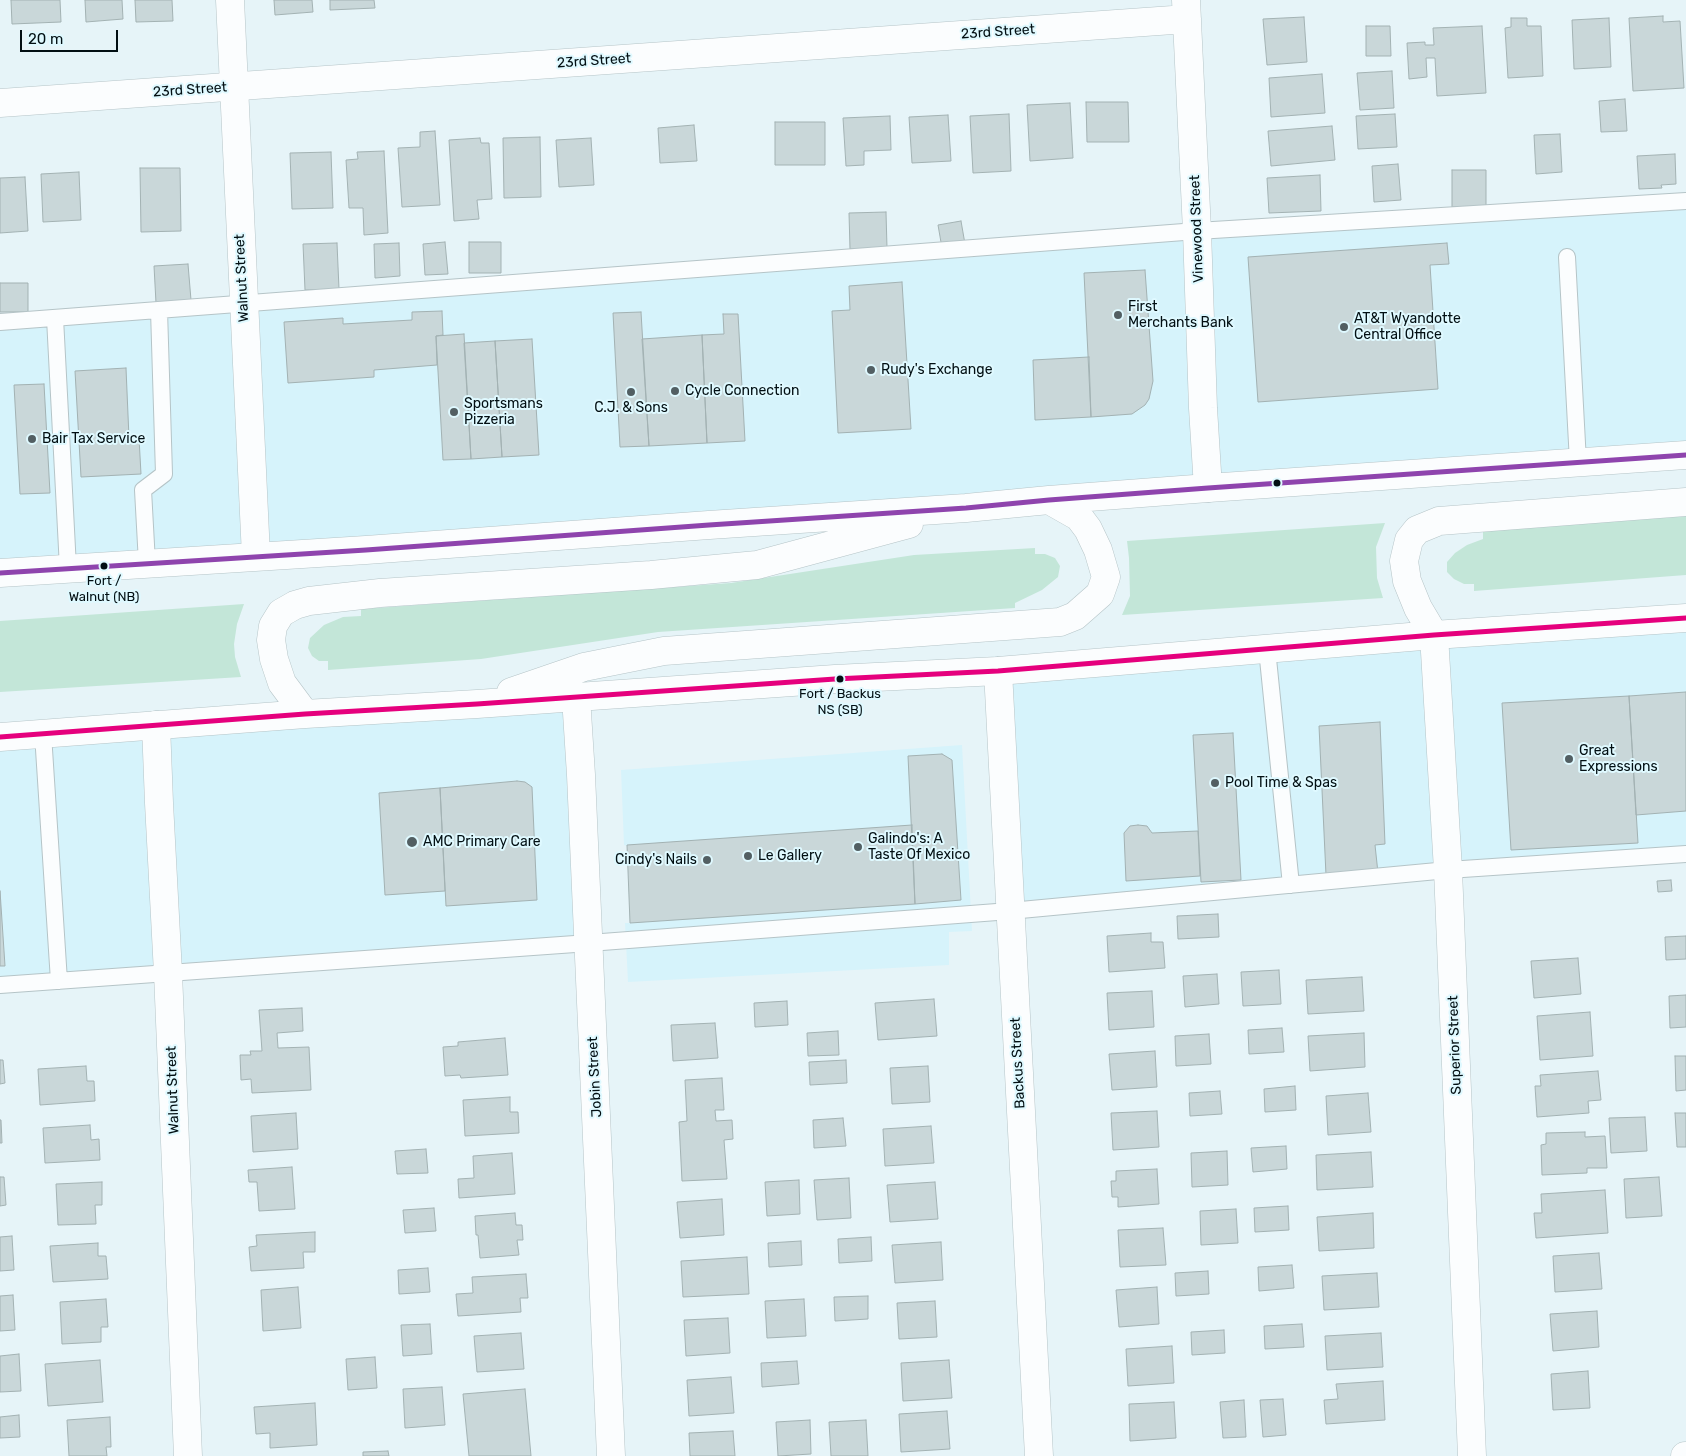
<!DOCTYPE html>
<html>
<head>
<meta charset="utf-8">
<style>
  body { margin:0 }
  #map { position:relative; width:1686px; height:1456px; overflow:hidden; background:#e6f4f8; font-family:Rubik,sans-serif }
  canvas { display:block }
  .scale { position:absolute; left:20px; top:30px; width:98px; height:22px; box-sizing:border-box; border:2px solid #020f13; border-top:0; padding-left:6px; font-size:15px; line-height:18px; white-space:nowrap; color:#020f13; -webkit-text-stroke:4px #dff9ff; paint-order:stroke }
</style>
</head>
<body>
<div id="map">
<canvas width="1686" height="1456"></canvas>
<div class="scale">20 m</div>
</div>
<script>
const c = document.querySelector('canvas').getContext('2d');
c.lineJoin = 'round';
function fillPath(path, color) { c.fillStyle = color; c.fill(path, 'evenodd'); }
const poly = rows => new Path2D(rows.map(r => 'M' + r).join(''));
function trace(path, color, width, dash) { c.strokeStyle = color; c.lineWidth = width; c.lineCap = dash ? 'butt' : 'round'; c.setLineDash(dash || []); c.stroke(path); }
function write(font, color, halo, rows, align = 'center') {
  c.font = font + ' Rubik,sans-serif'; c.lineWidth = 4; c.setLineDash([]); c.textBaseline = 'middle'; c.strokeStyle = halo; c.fillStyle = color; for (const [text, x, y, turn = 0] of rows) {
    c.save(); c.translate(x, y); c.rotate((+turn || 0) * Math.PI / 180); c.textAlign = isNaN(turn) ? turn : align; if (halo) c.strokeText(text, 0, 0); c.fillText(text, 0, 0); c.restore();
  }
}
const built = poly([
  [1686,201,1686,454,0,573,0,322],
  [1686,618,1686,854,1010,911,998,671],
  [576,697,589,943,0,985,0,737],
  [962,745,972,931,949,932,949,965,628,982,625,923,630,923,627,846,624,845,621,770]
]);
const green = poly([
  [1686,516,1686,575,1474,591,1474,584,1464,584,1454,579,1447,572,1447,562,1455,553,1467,545,1483,539,1483,530],
  [1385,523,1376,547,1377,578,1383,598,1122,615,1130,596,1129,558,1127,541],
  [1035,548,1035,554,1045,554,1055,558,1060,566,1058,577,1042,590,1015,603,1015,608,658,632,481,659,328,670,328,661,319,661,312,656,308,648,310,638,324,625,343,617,361,616,361,609,731,583,914,555],
  [244,604,237,624,234,644,235,657,241,677,0,692,0,621]
]);
const building = poly([
  [11,0,60,0,61,22,12,24,11,0],
  [85,0,122,0,123,19,86,22,85,0],
  [135,0,172,0,173,21,136,22,135,0],
  [274,0,312,0,313,12,275,15,274,0],
  [330,0,374,0,375,8,330,10,330,0],
  [1663,16,1663,22,1680,21,1684,88,1633,91,1629,18,1663,16],
  [1304,17,1307,62,1267,65,1263,19,1304,17],
  [1511,18,1527,18,1527,26,1541,26,1543,76,1508,78,1505,28,1511,27,1511,18],
  [1609,18,1611,67,1574,69,1572,20,1609,18],
  [1366,26,1390,26,1391,56,1366,56,1366,26],
  [1482,26,1486,93,1437,96,1435,58,1426,58,1427,77,1409,79,1407,43,1425,42,1425,45,1434,45,1433,28,1482,26],
  [1392,71,1394,108,1360,110,1357,73,1392,71],
  [1322,74,1325,113,1271,117,1269,78,1322,74],
  [1625,99,1627,131,1601,132,1599,101,1625,99],
  [1086,102,1128,102,1129,142,1087,142,1086,102],
  [1070,103,1073,158,1030,161,1027,105,1070,103],
  [1009,114,1011,171,973,173,970,116,1009,114],
  [1395,114,1397,147,1358,149,1356,116,1395,114],
  [948,115,951,161,912,163,909,117,948,115],
  [890,116,891,150,864,151,864,165,846,166,843,118,890,116],
  [775,122,825,122,825,165,775,165,775,122],
  [694,125,697,161,660,163,658,128,694,125],
  [1332,126,1335,160,1271,166,1268,131,1332,126],
  [435,131,440,205,402,207,398,148,420,147,420,132,435,131],
  [1560,134,1562,172,1536,174,1534,135,1560,134],
  [540,137,541,197,504,198,503,138,540,137],
  [480,138,481,143,489,143,492,199,477,200,479,219,454,221,449,140,480,138],
  [591,138,594,185,559,187,556,140,591,138],
  [384,151,388,233,364,235,363,208,349,208,346,160,358,159,357,152,384,151],
  [331,152,333,208,292,209,290,153,331,152],
  [1675,154,1676,184,1661,185,1662,188,1639,189,1637,156,1675,154],
  [1398,164,1401,200,1374,202,1372,166,1398,164],
  [140,168,180,168,181,231,141,232,140,168],
  [1452,170,1486,170,1486,207,1452,207,1452,170],
  [79,172,81,220,43,222,41,174,79,172],
  [1320,175,1321,211,1269,213,1267,178,1320,175],
  [25,177,28,231,0,233,0,178,25,177],
  [886,212,887,248,850,249,849,213,886,212],
  [961,221,965,244,942,248,938,225,961,221],
  [445,242,448,274,425,275,423,244,445,242],
  [469,242,501,242,501,273,469,273,469,242],
  [337,243,339,289,305,290,303,244,337,243],
  [399,243,400,276,375,278,374,244,399,243],
  [1447,243,1449,264,1430,265,1438,389,1258,402,1248,257,1447,243],
  [188,264,191,300,156,303,154,266,188,264],
  [1145,270,1153,381,1149,399,1145,405,1132,414,1091,417,1084,273,1145,270],
  [902,282,911,429,838,433,832,311,850,310,849,286,902,282],
  [0,283,28,283,28,312,0,312,0,283],
  [442,311,443,335,436,336,437,365,374,370,374,377,288,383,284,322,343,318,343,324,412,320,412,312,442,311],
  [641,312,649,446,620,447,613,313,641,312],
  [723,314,738,314,745,441,707,443,702,335,724,334,723,314],
  [464,334,471,459,443,460,436,336,464,334],
  [702,335,707,443,649,446,642,339,702,335],
  [532,339,539,455,502,457,495,341,532,339],
  [495,341,502,457,471,459,464,343,495,341],
  [1089,357,1091,417,1035,420,1033,360,1089,357],
  [126,368,129,438,139,438,141,474,81,477,75,371,126,368],
  [44,384,50,493,20,494,14,385,44,384],
  [1686,692,1686,811,1636,815,1629,696,1686,692],
  [1629,696,1638,843,1511,850,1502,703,1629,696],
  [1380,722,1385,844,1375,845,1378,873,1326,875,1319,726,1380,722],
  [1233,733,1241,880,1201,882,1193,735,1233,733],
  [942,754,952,760,961,900,915,904,908,756,942,754],
  [517,781,525,782,532,787,537,900,446,906,440,788,517,781],
  [440,788,445,891,385,895,379,793,440,788],
  [912,825,915,904,630,923,627,845,912,825],
  [1138,825,1147,826,1152,833,1198,831,1200,876,1126,881,1124,833,1130,826,1138,825],
  [1671,880,1672,891,1658,892,1657,881,1671,880],
  [0,891,5,966,0,966,0,891],
  [1218,914,1219,937,1178,939,1177,916,1218,914],
  [1151,933,1151,942,1163,942,1165,968,1109,972,1107,936,1151,933],
  [1686,936,1686,959,1666,960,1665,937,1686,936],
  [1578,958,1581,994,1534,998,1531,961,1578,958],
  [1279,970,1281,1004,1243,1006,1241,972,1279,970],
  [1217,974,1219,1004,1185,1007,1183,976,1217,974],
  [1362,977,1364,1011,1308,1014,1306,980,1362,977],
  [1152,991,1154,1027,1109,1030,1107,993,1152,991],
  [1686,995,1686,1027,1670,1028,1669,996,1686,995],
  [934,999,937,1036,878,1040,875,1003,934,999],
  [787,1001,788,1025,755,1027,754,1003,787,1001],
  [302,1008,303,1031,277,1033,278,1048,309,1047,311,1090,252,1093,251,1079,241,1080,240,1055,251,1055,250,1051,262,1051,259,1010,302,1008],
  [1590,1012,1593,1056,1540,1060,1537,1016,1590,1012],
  [715,1023,718,1058,673,1061,671,1025,715,1023],
  [1282,1028,1284,1052,1249,1054,1248,1030,1282,1028],
  [838,1031,839,1055,808,1056,807,1033,838,1031],
  [1364,1033,1365,1067,1310,1071,1308,1036,1364,1033],
  [1209,1034,1211,1064,1176,1066,1175,1036,1209,1034],
  [505,1038,508,1075,461,1078,460,1075,445,1076,443,1047,458,1046,458,1042,505,1038],
  [1155,1051,1157,1087,1112,1090,1109,1054,1155,1051],
  [1675,1056,1686,1056,1686,1090,1676,1091,1675,1056],
  [0,1060,3,1060,5,1083,0,1084,0,1060],
  [846,1060,847,1083,810,1085,809,1062,846,1060],
  [86,1066,87,1081,94,1081,95,1101,40,1105,38,1069,86,1066],
  [928,1066,930,1102,892,1104,890,1068,928,1066],
  [1598,1071,1601,1100,1588,1101,1589,1113,1537,1117,1535,1086,1541,1086,1540,1075,1598,1071],
  [722,1078,724,1110,715,1110,716,1121,732,1120,733,1139,724,1140,727,1179,682,1181,679,1122,687,1121,685,1080,722,1078],
  [1295,1086,1296,1110,1265,1112,1264,1089,1295,1086],
  [1220,1091,1222,1114,1190,1116,1189,1093,1220,1091],
  [1368,1093,1371,1132,1328,1135,1326,1096,1368,1093],
  [510,1097,510,1112,518,1112,519,1133,465,1136,463,1100,510,1097],
  [1157,1111,1159,1147,1113,1150,1111,1113,1157,1111],
  [296,1113,298,1149,253,1152,251,1116,296,1113],
  [1675,1113,1686,1113,1686,1147,1677,1147,1675,1113],
  [1645,1117,1647,1151,1611,1153,1609,1118,1645,1117],
  [843,1118,846,1146,814,1148,813,1120,843,1118],
  [0,1120,1,1120,2,1143,0,1143,0,1120],
  [90,1125,91,1140,99,1139,100,1160,45,1163,43,1128,90,1125],
  [931,1126,934,1163,885,1166,883,1129,931,1126],
  [1585,1132,1585,1137,1605,1136,1607,1168,1587,1168,1587,1173,1542,1175,1541,1145,1546,1144,1546,1133,1585,1132],
  [1286,1146,1287,1169,1253,1172,1251,1148,1286,1146],
  [426,1149,428,1173,397,1174,395,1151,426,1149],
  [1227,1151,1228,1185,1192,1187,1191,1153,1227,1151],
  [1371,1152,1373,1187,1317,1190,1316,1155,1371,1152],
  [512,1153,515,1194,459,1198,458,1179,474,1178,473,1156,512,1153],
  [292,1167,295,1209,259,1211,257,1182,249,1182,248,1170,292,1167],
  [1157,1169,1159,1204,1118,1207,1118,1197,1112,1197,1111,1181,1116,1181,1116,1171,1157,1169],
  [0,1177,4,1177,6,1205,0,1206,0,1177],
  [1659,1177,1662,1216,1626,1218,1624,1179,1659,1177],
  [849,1178,851,1218,817,1220,814,1180,849,1178],
  [799,1180,800,1214,767,1216,765,1182,799,1180],
  [102,1182,102,1205,95,1205,96,1224,58,1225,56,1184,102,1182],
  [935,1182,938,1219,890,1222,887,1185,935,1182],
  [1605,1190,1608,1233,1536,1238,1534,1213,1542,1213,1541,1194,1605,1190],
  [722,1199,724,1235,680,1238,677,1202,722,1199],
  [1288,1206,1289,1230,1255,1232,1254,1208,1288,1206],
  [434,1208,436,1231,405,1233,403,1210,434,1208],
  [1236,1209,1238,1243,1201,1245,1200,1211,1236,1209],
  [515,1213,516,1225,522,1225,523,1240,517,1240,519,1255,480,1258,478,1235,476,1235,475,1216,515,1213],
  [1373,1213,1374,1248,1319,1251,1317,1217,1373,1213],
  [1163,1228,1166,1265,1120,1267,1118,1230,1163,1228],
  [315,1232,315,1252,303,1252,304,1268,251,1271,249,1247,257,1246,256,1235,315,1232],
  [12,1236,14,1270,0,1271,0,1237,12,1236],
  [871,1237,872,1261,839,1263,838,1239,871,1237],
  [801,1241,802,1265,769,1267,768,1243,801,1241],
  [941,1242,943,1280,895,1283,892,1245,941,1242],
  [98,1243,98,1256,106,1256,108,1279,53,1282,50,1246,98,1243],
  [1599,1253,1602,1289,1555,1292,1553,1256,1599,1253],
  [747,1257,749,1294,683,1297,681,1261,747,1257],
  [1292,1265,1294,1288,1259,1291,1258,1267,1292,1265],
  [428,1268,430,1292,399,1294,398,1270,428,1268],
  [1208,1271,1209,1294,1176,1296,1175,1273,1208,1271],
  [1377,1273,1379,1307,1324,1310,1322,1276,1377,1273],
  [526,1274,528,1298,520,1298,521,1312,458,1316,456,1294,473,1293,472,1277,526,1274],
  [298,1287,301,1328,263,1331,261,1290,298,1287],
  [1157,1287,1159,1324,1119,1327,1116,1290,1157,1287],
  [13,1295,15,1330,0,1331,0,1296,13,1295],
  [868,1296,868,1319,835,1321,834,1297,868,1296],
  [106,1299,108,1327,101,1327,101,1342,62,1344,60,1302,106,1299],
  [804,1299,806,1336,767,1338,765,1301,804,1299],
  [935,1301,937,1337,899,1339,897,1303,935,1301],
  [1597,1311,1599,1347,1553,1351,1550,1314,1597,1311],
  [728,1318,730,1353,686,1356,684,1320,728,1318],
  [430,1324,432,1354,403,1356,401,1325,430,1324],
  [1302,1324,1304,1347,1265,1349,1264,1326,1302,1324],
  [1224,1330,1225,1353,1192,1355,1191,1332,1224,1330],
  [521,1333,524,1369,477,1372,474,1336,521,1333],
  [1381,1333,1383,1367,1327,1370,1325,1336,1381,1333],
  [1172,1346,1174,1383,1128,1386,1126,1349,1172,1346],
  [19,1354,21,1391,0,1392,0,1356,19,1354],
  [375,1357,377,1388,348,1390,346,1359,375,1357],
  [100,1360,103,1402,48,1406,45,1364,100,1360],
  [949,1360,952,1398,903,1401,901,1363,949,1360],
  [797,1361,799,1384,762,1387,761,1363,797,1361],
  [1588,1371,1590,1408,1553,1410,1551,1374,1588,1371],
  [731,1377,734,1413,689,1416,687,1380,731,1377],
  [1383,1381,1385,1420,1326,1424,1324,1400,1338,1399,1336,1384,1383,1381],
  [442,1387,445,1425,405,1428,403,1389,442,1387],
  [525,1389,531,1456,469,1456,463,1394,525,1389],
  [1283,1399,1286,1435,1263,1437,1260,1400,1283,1399],
  [1244,1400,1246,1437,1223,1438,1220,1402,1244,1400],
  [1174,1402,1176,1438,1130,1441,1129,1404,1174,1402],
  [315,1403,317,1445,270,1448,270,1433,256,1434,254,1407,315,1403],
  [947,1411,950,1449,901,1452,899,1414,947,1411],
  [19,1415,20,1437,0,1438,0,1417,19,1415],
  [110,1417,111,1447,106,1447,107,1456,69,1456,67,1420,110,1417],
  [810,1420,811,1454,778,1456,776,1422,810,1420],
  [866,1420,868,1456,831,1456,829,1422,866,1420],
  [733,1431,735,1456,690,1456,689,1433,733,1431],
  [388,1451,389,1456,363,1456,363,1452,388,1451]
]);
const lane = poly([
  [1567,257,1578,462],
  [55,318,68,568],
  [0,322,1197,231,1686,201],
  [147,563,143,490,164,474,159,310],
  [1267,649,1291,885],
  [43,734,59,981],
  [0,985,589,943,1010,911,1448,870,1686,854]
]);
const street = poly([
  [230,0,256,556],
  [1186,0,1197,231,1203,408,1208,488],
  [0,103,1187,19],
  [1434,635,1448,870,1472,1456],
  [998,671,1039,1456],
  [576,697,581,775,611,1456],
  [156,725,159,803,168,973,188,1456],
  [1685,1456,1686,1456]
]);
const primary = poly([
  [0,573,366,550,709,525,966,508,1049,500,1208,488,1686,455],
  [1434,635,1418,608,1407,581,1404,561,1409,540,1417,530,1439,521,1686,502],
  [511,692,584,667,664,651,1060,622,1075,616,1100,594,1106,577,1098,550,1088,529,1079,517,1049,500],
  [305,714,282,683,274,659,271,640,273,626,281,613,295,605,309,601,380,593,651,575,757,565,909,524],
  [0,737,305,714,477,704,835,679,998,671,1434,635,1686,618]
]);
const bus1 = poly([
  [0,573,366,550,709,525,966,508,1049,500,1208,488,1686,455]
]);
const bus2 = poly([
  [0,737,305,714,477,704,835,679,998,671,1434,635,1686,618]
]);
const markers = [
  [1118,315,5,"#525f63"],
  [1344,327,5,"#525f63"],
  [871,370,5,"#525f63"],
  [675,391,5,"#525f63"],
  [631,392,5,"#525f63"],
  [454,412,5,"#525f63"],
  [32,439,5,"#525f63"],
  [1277,483,4.5,"#020f13"],
  [104,566,4.5,"#020f13"],
  [840,679,4.5,"#020f13"],
  [1569,759,5,"#525f63"],
  [1215,783,5,"#525f63"],
  [412,842,6,"#525f63"],
  [858,847,5,"#525f63"],
  [748,856,5,"#525f63"],
  [707,860,5,"#525f63"]
];
const busNames = [
  ["Fort /",104,581],
  ["Walnut (NB)",104,597],
  ["Fort / Backus",840,694],
  ["NS (SB)",840,710]
];
const streetNames = [
  ["23rd Street",998,32,-4],
  ["23rd Street",594,61,-4],
  ["23rd Street",190,90,-4],
  ["Vinewood Street",1197,229,-92],
  ["Walnut Street",242,278,-93],
  ["Superior Street",1455,1045,-92],
  ["Backus Street",1018,1063,-93],
  ["Jobin Street",595,1077,-93],
  ["Walnut Street",173,1090,-92]
];
const poiNames = [
  ["First",1128,307],
  ["Merchants Bank",1128,323],
  ["AT&T Wyandotte",1354,319],
  ["Central Office",1354,335],
  ["Rudy's Exchange",881,370],
  ["Cycle Connection",685,391],
  ["Sportsmans",464,404],
  ["Pizzeria",464,420],
  ["C.J. & Sons",631,408,"center"],
  ["Bair Tax Service",42,439],
  ["Great",1579,751],
  ["Expressions",1579,767],
  ["Pool Time & Spas",1225,783],
  ["Galindo's: A",868,839],
  ["Taste Of Mexico",868,855],
  ["AMC Primary Care",423,842],
  ["Le Gallery",758,856],
  ["Cindy's Nails",697,860,"right"]
];
fillPath(built, '#d6f3fb');
fillPath(green, '#c3e6d8');
fillPath(building, '#c9d7d9');
trace(building, '#a3b2b3', 1);
trace(lane, '#b5c4c7', 18);
trace(street, '#b5c4c7', 29);
trace(primary, '#b5c4c7', 29);
trace(lane, '#fbfdfe', 16);
trace(street, '#fbfdfe', 28);
trace(primary, '#fbfdfe', 28);
trace(bus1, '#8e44ad', 5);
trace(bus2, '#e5007d', 5);
for (const [x, y, r, color] of markers) { const dot = new Path2D(); dot.arc(x, y, r, 0, 2 * Math.PI); c.fillStyle = color; c.fill(dot); trace(dot, '#dff9ff', 2); }
write('13px', '#020f13', '#dff9ff', busNames);
write('14px', '#020f13', '#dff9ff', streetNames);
write('14px', '#020f13', '#dff9ff', poiNames, 'left');
</script>
</body>
</html>
